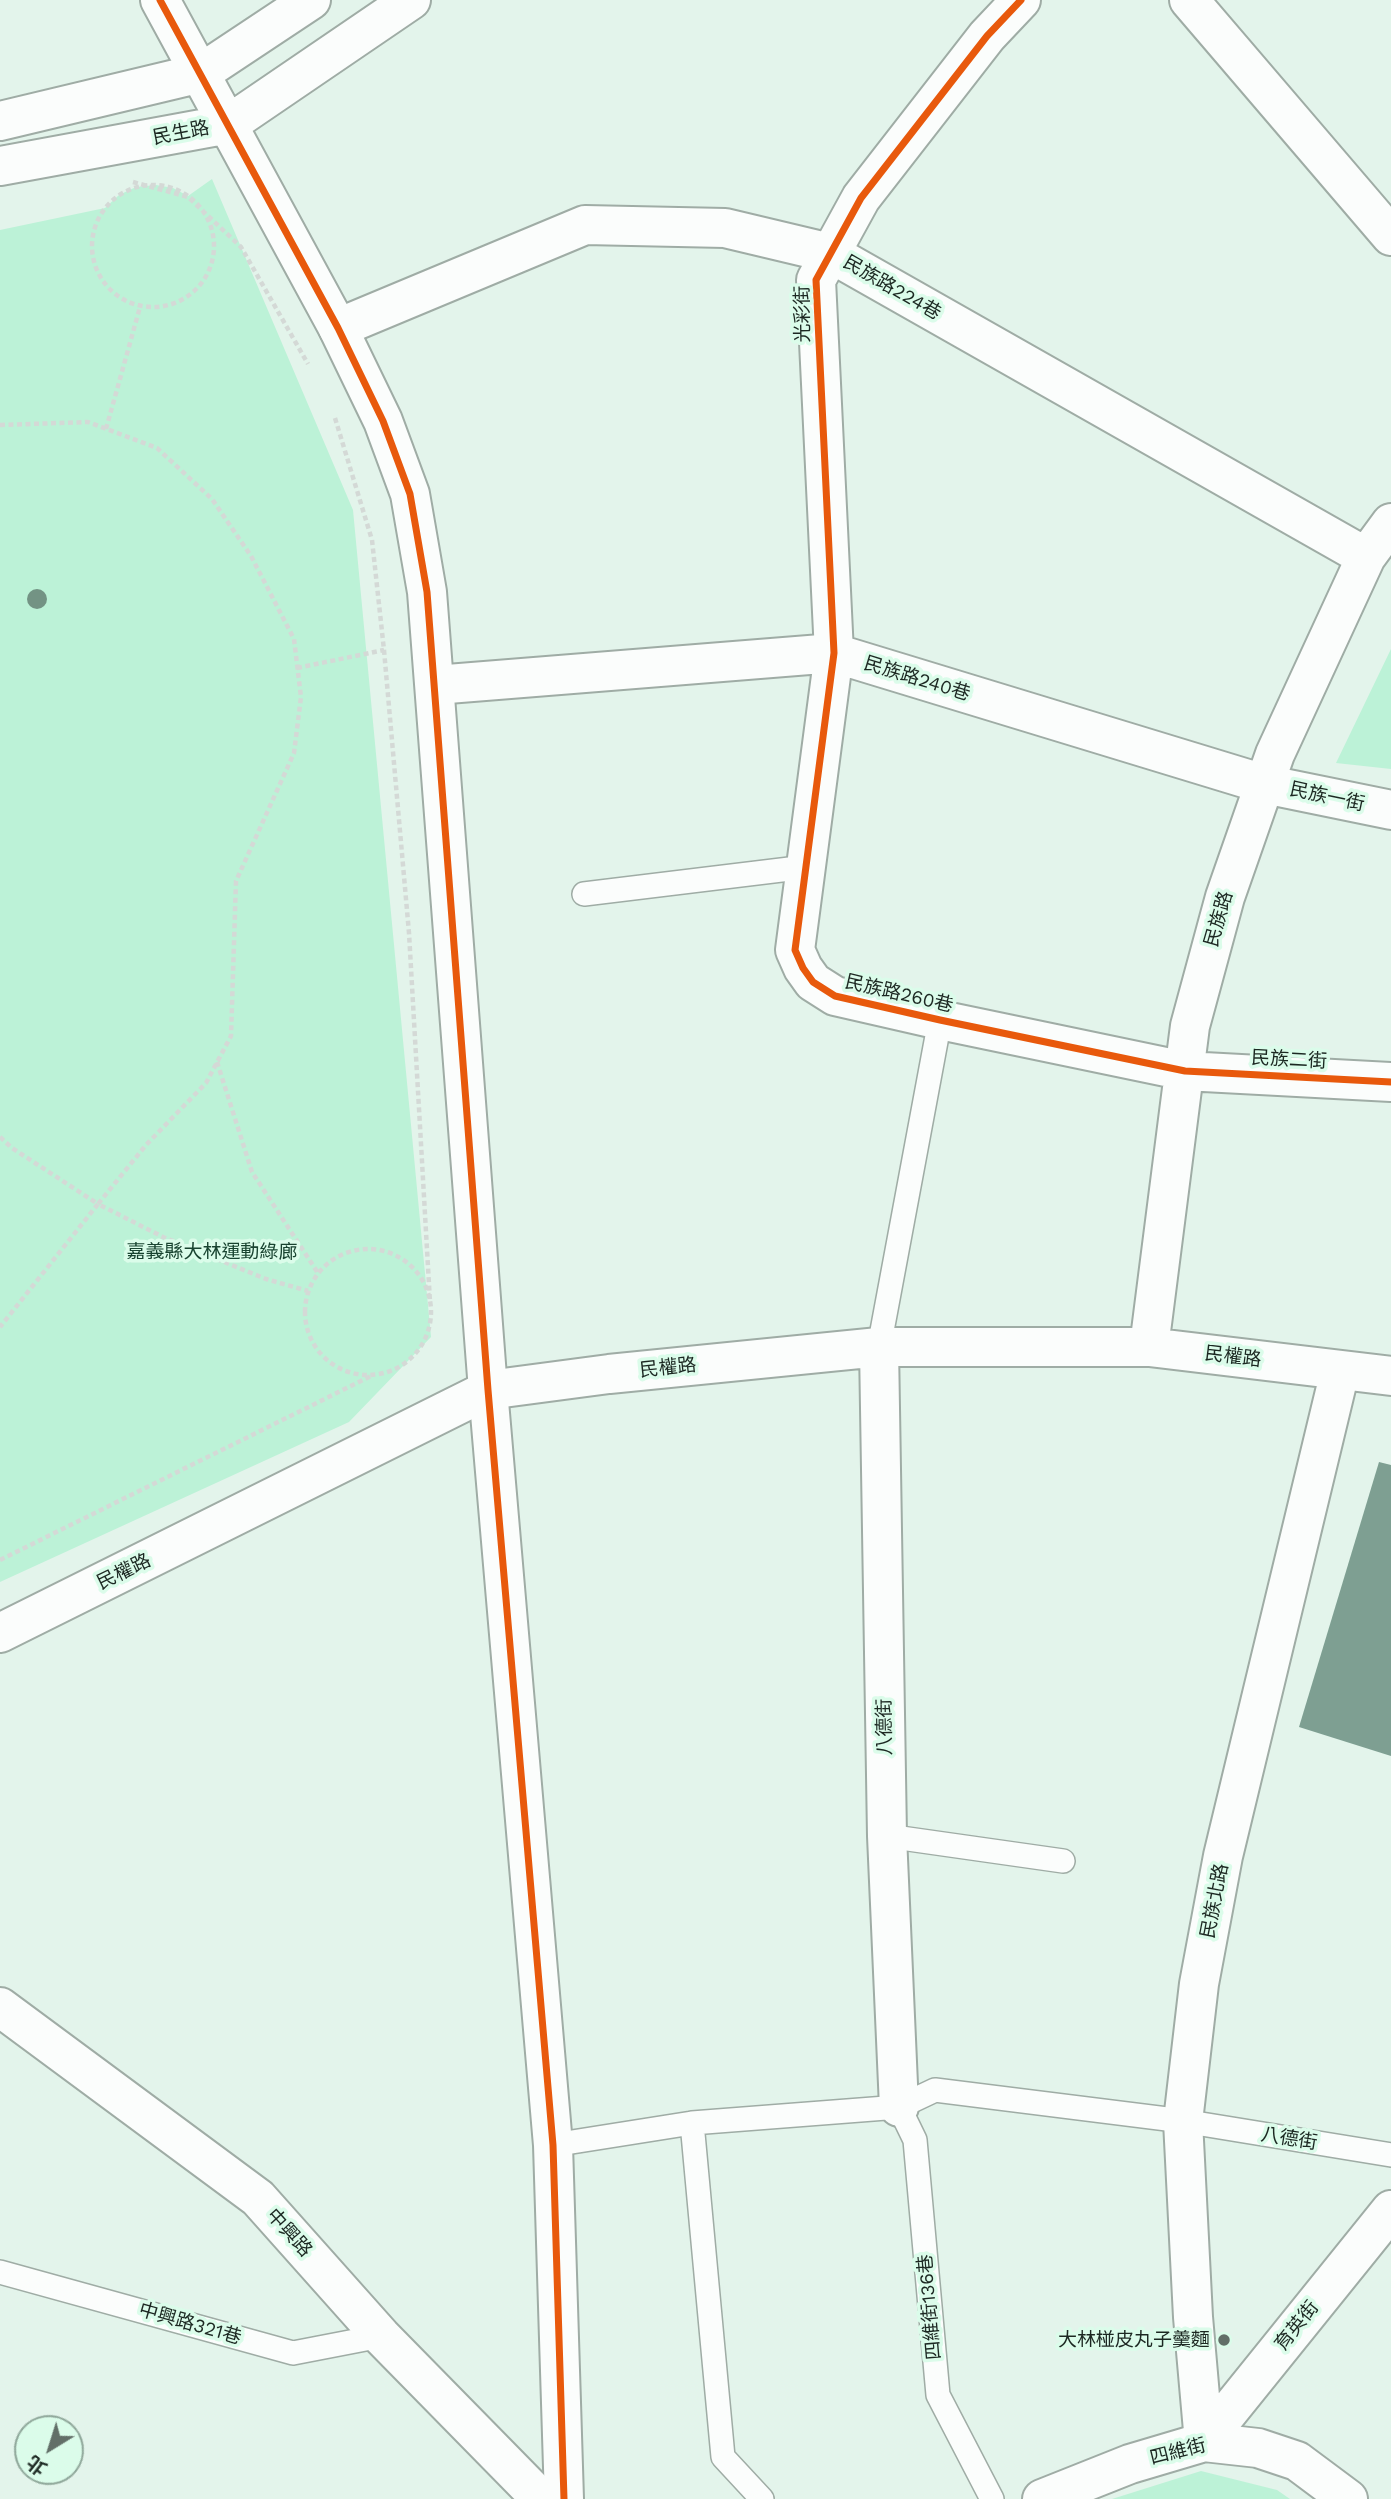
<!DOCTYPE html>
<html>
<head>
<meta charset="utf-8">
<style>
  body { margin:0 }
  #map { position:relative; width:1391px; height:2499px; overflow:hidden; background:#e3f4eb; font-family:"Work Sans","Noto Sans TC",sans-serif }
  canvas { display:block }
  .north { position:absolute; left:14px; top:2415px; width:70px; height:70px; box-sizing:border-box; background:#dbfcea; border:2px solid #8fa79a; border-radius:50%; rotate:218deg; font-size:19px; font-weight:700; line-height:28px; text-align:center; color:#1c2822 }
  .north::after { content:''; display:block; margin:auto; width:24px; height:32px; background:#626f68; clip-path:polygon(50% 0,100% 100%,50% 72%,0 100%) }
</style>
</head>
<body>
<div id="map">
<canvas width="1391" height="2499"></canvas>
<div class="north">北</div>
</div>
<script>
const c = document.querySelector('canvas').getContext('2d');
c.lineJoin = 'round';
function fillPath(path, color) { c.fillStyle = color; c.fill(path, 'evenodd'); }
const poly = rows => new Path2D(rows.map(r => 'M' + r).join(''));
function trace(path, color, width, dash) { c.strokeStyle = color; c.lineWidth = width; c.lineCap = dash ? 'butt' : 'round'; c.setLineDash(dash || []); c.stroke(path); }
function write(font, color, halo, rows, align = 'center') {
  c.font = font + ' "Work Sans","Noto Sans TC",sans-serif'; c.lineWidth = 7; c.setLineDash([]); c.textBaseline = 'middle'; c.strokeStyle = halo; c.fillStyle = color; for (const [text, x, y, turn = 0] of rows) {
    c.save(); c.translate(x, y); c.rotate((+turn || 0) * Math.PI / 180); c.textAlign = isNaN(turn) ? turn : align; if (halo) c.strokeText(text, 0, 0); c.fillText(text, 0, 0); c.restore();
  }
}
const green = poly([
  [212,179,353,510,431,1337,349,1422,0,1582,0,230,105,208,119,195,136,187,156,185,173,188,188,196],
  [1391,649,1391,769,1336,763],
  [1201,2471,1277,2490,1290,2499,1112,2499]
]);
const building = poly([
  [1379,1462,1391,1465,1391,1756,1299,1727]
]);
const path = poly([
  [133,182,188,197,241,247,308,364],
  '92 246a61 61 0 1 1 122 0a61 61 0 1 1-122 0Z',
  [335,418,372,540,384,650,409,933,430,1302],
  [0,425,88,422,157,448,212,499,251,556,294,639,301,697,294,753,236,881,231,1036,206,1083,146,1145,98,1204,163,1237,266,1279,308,1291],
  [106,429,140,307],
  [297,668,384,650],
  [217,1062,252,1172,318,1273],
  [0,1137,12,1148,98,1204,0,1327],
  '305 1312a63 63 0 1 1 126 0a63 63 0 1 1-126 0Z',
  [0,1560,373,1375]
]);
const service = poly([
  [584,894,806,867],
  [879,1347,940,1020],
  [887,1836,1063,1861],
  [899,2107,915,2140,938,2395,992,2499],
  [692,2123,723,2457,762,2499],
  [553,2145,692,2123,899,2107,935,2090,1183,2121,1391,2155],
  [0,2272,293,2353,381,2336]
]);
const minor = poly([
  [1021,0,987,36,861,198,816,280,834,653,795,950,803,968,813,982,835,996,940,1020,1185,1071,1391,1082],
  [1189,0,1391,236],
  [338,328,585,225,725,228,830,253,1366,557],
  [435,685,834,653,1264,784,1391,810],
  [879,1347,887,1836,899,2107],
  [1149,1347,1190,1026,1225,897,1275,754,1366,557,1391,523],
  [0,1633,488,1390,609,1374,879,1347,1149,1347,1391,1376],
  [1204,2442,1193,2317,1183,2121,1199,1984,1223,1856,1340,1371],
  [1204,2442,1391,2210]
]);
const tertiary = poly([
  [160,0,338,328,383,421,410,494,427,592,488,1390,553,2145,564,2499],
  [0,121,201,73,311,0],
  [0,166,229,124,411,0]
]);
const secondary = poly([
  [0,2007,258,2198,381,2336,541,2499],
  [1042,2499,1130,2464,1204,2442,1258,2448,1297,2461,1348,2499]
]);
const cycleway = poly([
  [160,0,338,328,383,421,410,494,427,592,488,1390,553,2145,564,2499],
  [1021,0,987,36,861,198,816,280,834,653,795,950,803,968,813,982,835,996,940,1020,1185,1071,1391,1082]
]);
const trees = [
  [37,599]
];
const markers = [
  [1224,2340,7,"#626f68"]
];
const streetNames = [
  ["民生路",181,133,-11],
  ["民族路224巷",892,288,30],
  ["光彩街",803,314,-91],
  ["民族路240巷",917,679,17],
  ["民族一街",1327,797,12],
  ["民族路",1219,919,-74],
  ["民族路260巷",899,994,13],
  ["民族二街",1289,1060,3],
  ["民權路",1233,1357,7],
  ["民權路",668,1368,-6],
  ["民權路",124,1572,-26],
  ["八德街",885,1727,-91],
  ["民族北路",1215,1901,-79],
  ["八德街",1289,2139,9],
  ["中興路",289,2233,48],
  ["四維街136巷",930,2307,-95],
  ["中興路321巷",190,2324,16],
  ["育英街",1297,2326,-51],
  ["四維街",1178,2452,-14]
];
const parkNames = [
  ["嘉義縣大林運動綠廊",212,1252]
];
const poiNames = [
  ["大林椪皮丸子羹麵",1210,2340]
];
fillPath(green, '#bcf2d7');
fillPath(building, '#7e9f92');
trace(service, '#9faca5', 26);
trace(minor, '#9faca5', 42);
trace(tertiary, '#9faca5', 42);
trace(secondary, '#9faca5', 42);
trace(path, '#d4d9d6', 4.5, [5, 3.5]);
trace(service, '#fbfdfc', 23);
trace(minor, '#fbfdfc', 38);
trace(tertiary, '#fbfdfc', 38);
trace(secondary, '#fbfdfc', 38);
trace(cycleway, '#e8590c', 7);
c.fillStyle = '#739384';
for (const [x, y] of trees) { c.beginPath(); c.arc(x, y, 10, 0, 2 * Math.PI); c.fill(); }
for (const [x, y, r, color] of markers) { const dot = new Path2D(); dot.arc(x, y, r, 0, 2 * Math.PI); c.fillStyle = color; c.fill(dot); trace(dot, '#dbfcea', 2.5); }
write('19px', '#1c2822', '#dbfcea', streetNames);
write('19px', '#184330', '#dbfcea', parkNames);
write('19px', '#1c2822', '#dbfcea', poiNames, 'right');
</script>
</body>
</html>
